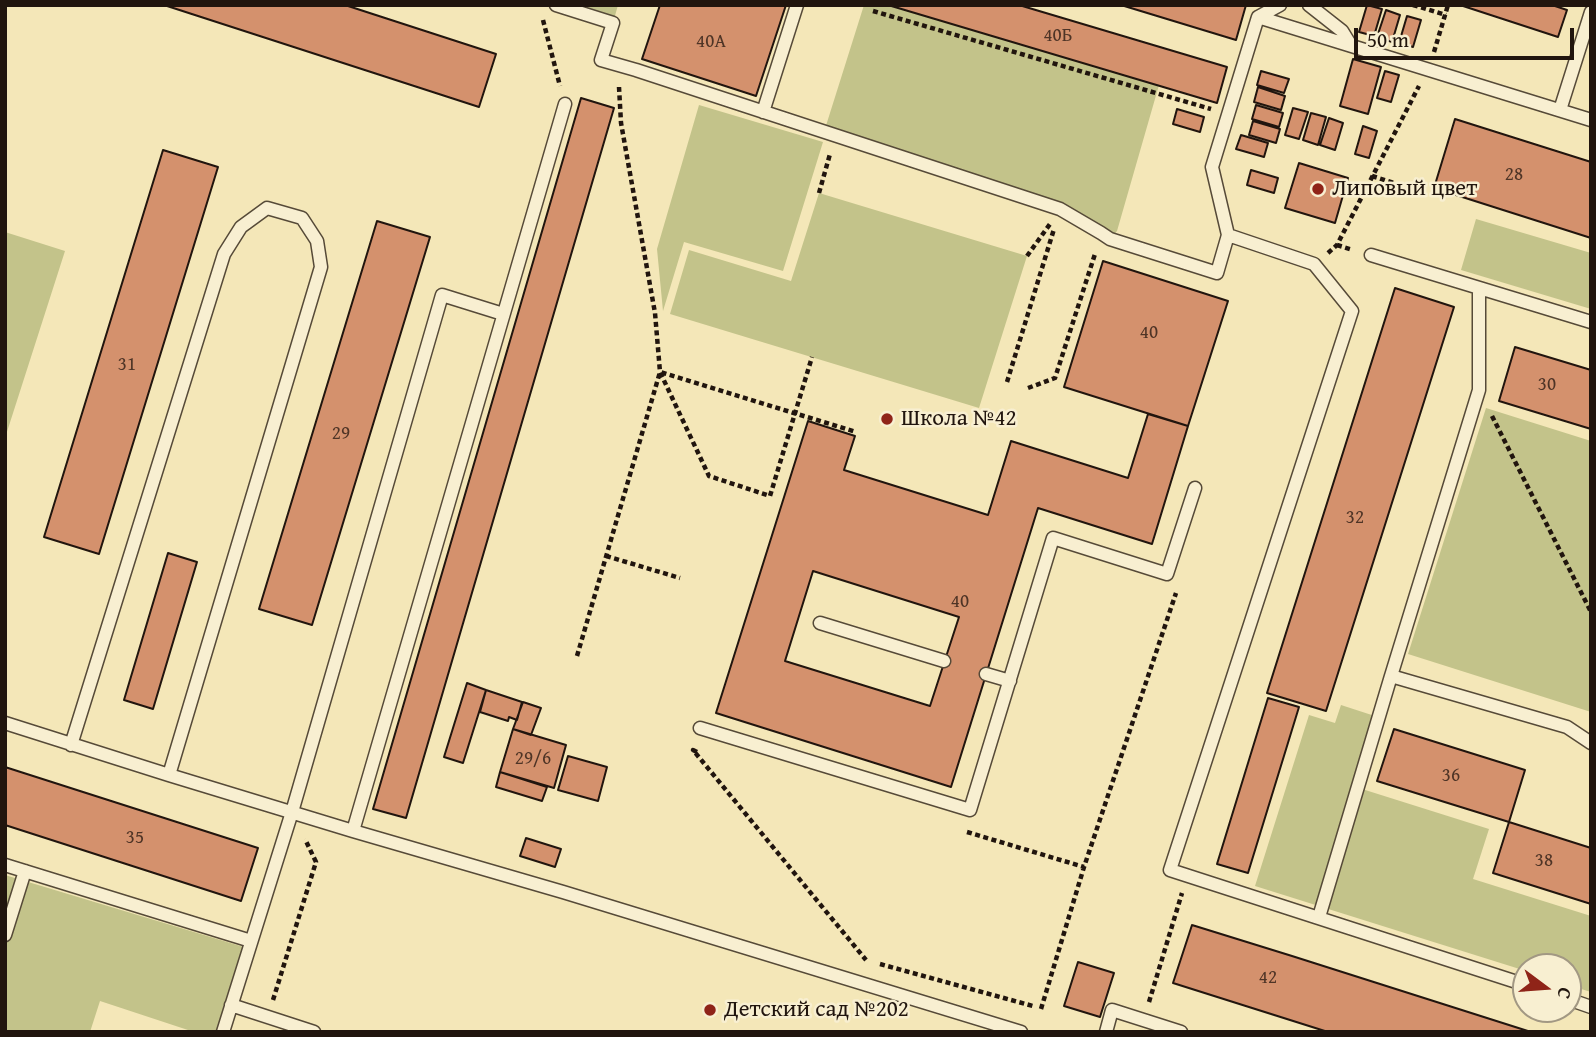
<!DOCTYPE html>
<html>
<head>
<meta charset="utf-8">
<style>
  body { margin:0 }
  #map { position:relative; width:1596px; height:1037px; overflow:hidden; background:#f4e7b8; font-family:"Gentium Book Plus",serif }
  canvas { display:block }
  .frame { position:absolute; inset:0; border:7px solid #21150e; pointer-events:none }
  .north { position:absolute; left:1512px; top:953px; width:70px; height:70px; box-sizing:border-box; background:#f8efd1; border:2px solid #a29883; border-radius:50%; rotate:106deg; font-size:19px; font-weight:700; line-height:28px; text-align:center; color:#21150e }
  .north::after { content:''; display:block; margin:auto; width:24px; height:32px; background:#8f2418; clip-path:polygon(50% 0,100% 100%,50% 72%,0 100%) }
  .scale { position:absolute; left:1354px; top:28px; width:220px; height:32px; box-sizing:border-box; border:4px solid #21150e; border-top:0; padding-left:9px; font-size:21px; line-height:24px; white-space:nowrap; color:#21150e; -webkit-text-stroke:5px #f8efd1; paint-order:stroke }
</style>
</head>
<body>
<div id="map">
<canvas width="1596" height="1037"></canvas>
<div class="frame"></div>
<div class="north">С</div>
<div class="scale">50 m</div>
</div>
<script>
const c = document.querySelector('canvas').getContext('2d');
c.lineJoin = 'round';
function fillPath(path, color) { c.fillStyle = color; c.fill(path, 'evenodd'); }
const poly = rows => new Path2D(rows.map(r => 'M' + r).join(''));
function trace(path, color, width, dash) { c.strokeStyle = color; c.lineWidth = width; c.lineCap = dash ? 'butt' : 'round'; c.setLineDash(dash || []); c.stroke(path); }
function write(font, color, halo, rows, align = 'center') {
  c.font = font + ' "Gentium Book Plus",serif'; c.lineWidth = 5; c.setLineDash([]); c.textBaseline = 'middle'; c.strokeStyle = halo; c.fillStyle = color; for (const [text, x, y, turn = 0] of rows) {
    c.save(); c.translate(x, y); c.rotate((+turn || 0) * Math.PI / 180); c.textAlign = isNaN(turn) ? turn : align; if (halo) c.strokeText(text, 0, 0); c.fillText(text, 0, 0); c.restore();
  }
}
const green = poly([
  [556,5,618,5,613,23],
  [864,5,888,5,1159,85,1117,231,1110,239,1060,209,824,132],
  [699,105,823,142,783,271,684,242,663,311,657,249],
  [819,193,1027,256,979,408,670,314,689,250,791,281],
  [1476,219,1591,253,1591,309,1461,270],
  [5,232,65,251,5,438],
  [1486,408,1591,441,1591,712,1408,654],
  [1341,705,1384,719,1362,789,1489,829,1473,879,1591,916,1591,992,1568,985,1568,967,1526,967,1526,971,1255,886,1309,715,1335,723],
  [5,875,247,948,219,1032,194,1032,100,1001,90,1032,5,1032]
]);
const building = poly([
  [164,5,345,5,496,54,479,107,164,5],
  [660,5,786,5,756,96,642,59,660,5],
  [888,5,1019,5,1227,67,1217,103,888,5],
  [1121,5,1246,5,1236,40,1121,5],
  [1367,5,1382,9,1374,36,1359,32,1367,5],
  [1460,5,1552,5,1567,10,1558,37,1460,5],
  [1386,10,1400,15,1392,42,1377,37,1386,10],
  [1407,16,1421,20,1413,47,1399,43,1407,16],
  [1353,59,1381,67,1368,114,1340,106,1353,59],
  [1261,71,1289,79,1284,93,1257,85,1261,71],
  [1385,71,1399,75,1391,102,1377,98,1385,71],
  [1258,87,1285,96,1281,110,1254,102,1258,87],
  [581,98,614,108,406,818,373,809,581,98],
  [1256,105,1283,113,1279,127,1252,119,1256,105],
  [1293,108,1308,112,1299,139,1285,135,1293,108],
  [1177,109,1204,117,1200,132,1173,124,1177,109],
  [1311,113,1326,117,1318,145,1303,140,1311,113],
  [1329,118,1343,123,1335,150,1320,145,1329,118],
  [1455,119,1591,162,1591,238,1434,188,1455,119],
  [1253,121,1280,129,1276,143,1249,135,1253,121],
  [1363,126,1377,131,1369,158,1355,154,1363,126],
  [1241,135,1268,143,1264,157,1236,149,1241,135],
  [163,150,218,167,99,554,44,537,163,150],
  [1299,163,1348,178,1335,223,1285,208,1299,163],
  [1251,170,1278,178,1274,193,1247,185,1251,170],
  [377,221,430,237,312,625,259,609,377,221],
  [1103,261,1228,301,1188,426,1064,387,1103,261],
  [1395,288,1454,307,1326,711,1267,693,1395,288],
  [1515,347,1591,370,1591,429,1499,401,1515,347],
  [1148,414,1188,426,1152,544,1038,508,951,787,716,713,808,421,855,436,844,470,988,515,1011,441,1128,478,1148,414],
  [813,571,959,617,930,706,785,661,813,571],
  [168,553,197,562,153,709,124,700,168,553],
  [467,683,486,690,463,763,444,757,467,683],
  [486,690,522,702,517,720,509,717,508,721,480,712,486,690],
  [1268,698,1299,707,1248,873,1217,864,1268,698],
  [523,702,541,708,531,735,513,729,523,702],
  [513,729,566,745,554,788,500,772,513,729],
  [1394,729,1525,770,1509,822,1377,781,1394,729],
  [568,756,607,767,598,801,558,790,568,756],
  [5,767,258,848,241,901,5,825,5,767],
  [500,772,547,787,542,801,496,787,500,772],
  [1509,822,1591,848,1591,904,1493,873,1509,822],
  [526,838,561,849,555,867,520,856,526,838],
  [1192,925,1292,956,1531,1032,1328,1032,1173,983,1192,925],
  [1078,962,1114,973,1100,1017,1064,1006,1078,962]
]);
const path = poly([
  [1413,5,1446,15],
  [873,11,1211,109],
  [543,20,560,86],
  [1434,52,1448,5],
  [619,87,621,123,655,313,660,372,709,476,770,496,812,357],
  [1372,176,1394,183],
  [819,193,830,154],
  [1337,245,1353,250],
  [1328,253,1337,245,1419,86],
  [1027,256,1050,224],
  [1007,382,1054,229],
  [1028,388,1055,378,1095,254],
  [1492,416,1591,612],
  [606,556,680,578],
  [577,656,660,372,856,432],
  [697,752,693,750,866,960],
  [967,832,1084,867],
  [880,964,1033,1006],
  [273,1000,316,862,305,839],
  [1149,1002,1182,893],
  [1041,1009,1084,867,1176,593]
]);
const lane = poly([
  [556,5,613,23,601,60,636,70,1060,209,1101,233,1110,239,1217,273,1228,235,1314,264,1352,311,1170,870,1526,985],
  [1309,5,1342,31,1350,44],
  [1258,17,1591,120],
  [1560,110,1591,12],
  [763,112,797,5],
  [1228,235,1212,167,1258,17,1280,5],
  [1371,255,1591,322],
  [1479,289,1479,390,1391,676,1567,727,1591,743],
  [820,623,944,661],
  [986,674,1010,681],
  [5,723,169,775,353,831,563,892,1021,1032],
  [700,728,970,810,1053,538,1167,574,1195,488],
  [71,745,224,254,241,227,267,208,302,218,317,241,321,267,169,775],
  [353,831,565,104],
  [5,865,251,941],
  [1319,917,1391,676],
  [5,935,25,871],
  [1568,999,1591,1007],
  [231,1005,314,1032],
  [223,1032,292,812,442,295,503,314],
  [1106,1032,1112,1010,1181,1032]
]);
const markers = [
  [1318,189,7,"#8f2418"],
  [887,419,7,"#8f2418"],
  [710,1010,7,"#8f2418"]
];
const numberNames = [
  ["40Б",1058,36],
  ["40А",711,42],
  ["28",1514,175],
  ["40",1149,333],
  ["31",127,365],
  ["30",1547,385],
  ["29",341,434],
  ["32",1355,518],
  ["40",960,602],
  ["29/6",533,759],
  ["36",1451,776],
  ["35",135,838],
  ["38",1544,861],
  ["42",1268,978]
];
const poiNames = [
  ["Липовый цвет",1332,189],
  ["Школа №42",901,419],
  ["Детский сад №202",724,1010]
];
fillPath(green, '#c3c38a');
fillPath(building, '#d4916d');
trace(building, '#21150e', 2);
trace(lane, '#564a38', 15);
trace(path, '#21150e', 4.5, [5, 3.5]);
trace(lane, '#f8efd1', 12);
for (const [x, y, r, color] of markers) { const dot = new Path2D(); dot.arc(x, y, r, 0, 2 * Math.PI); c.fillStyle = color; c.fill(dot); trace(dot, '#f8efd1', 2.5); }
write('19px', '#4e3426', null, numberNames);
write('23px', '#21150e', '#f8efd1', poiNames, 'left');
</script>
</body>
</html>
